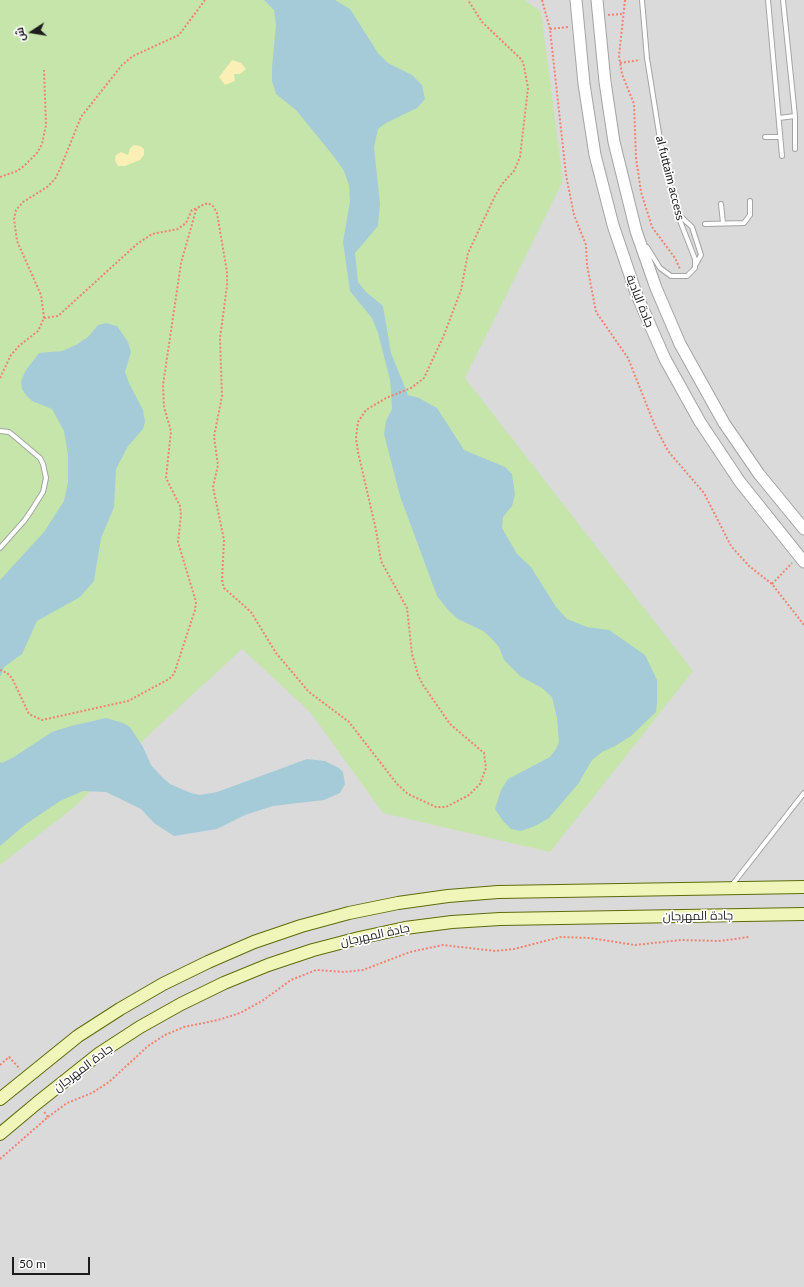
<!DOCTYPE html>
<html>
<head>
<meta charset="utf-8">
<style>
  body { margin:0 }
  #map { position:relative; width:804px; height:1287px; overflow:hidden; background:#edeae3; font-family:Lato,Cairo,sans-serif }
  canvas { display:block }
  .north { position:absolute; left:12px; top:12px; width:40px; height:40px; -webkit-text-stroke:3px #fff; paint-order:stroke; rotate:258deg; font-size:11px; font-weight:700; line-height:16px; text-align:center; color:#1d1d1d }
  .north::after { content:''; display:block; margin:auto; width:14px; height:18px; background:#1d1d1d; clip-path:polygon(50% 0,100% 100%,50% 72%,0 100%) }
  .scale { position:absolute; left:12px; top:1257px; width:78px; height:18px; box-sizing:border-box; border:2px solid #1d1d1d; border-top:0; padding-left:5px; font-size:12px; line-height:14px; white-space:nowrap; color:#1d1d1d; -webkit-text-stroke:3px #fff; paint-order:stroke }
</style>
</head>
<body>
<div id="map">
<canvas width="804" height="1287"></canvas>
<div class="north">ش</div>
<div class="scale">50 m</div>
</div>
<script>
const c = document.querySelector('canvas').getContext('2d');
c.lineJoin = 'round';
function fillPath(path, color) { c.fillStyle = color; c.fill(path, 'evenodd'); }
const poly = rows => new Path2D(rows.map(r => 'M' + r).join(''));
function trace(path, color, width, dash) { c.strokeStyle = color; c.lineWidth = width; c.lineCap = dash ? 'butt' : 'round'; c.setLineDash(dash || []); c.stroke(path); }
function write(font, color, halo, rows, align = 'center') {
  c.font = font + ' Lato,Cairo,sans-serif'; c.lineWidth = 3.5; c.setLineDash([]); c.textBaseline = 'middle'; c.strokeStyle = halo; c.fillStyle = color; for (const [text, x, y, turn = 0] of rows) {
    c.save(); c.translate(x, y); c.rotate((+turn || 0) * Math.PI / 180); c.textAlign = isNaN(turn) ? turn : align; if (halo) c.strokeText(text, 0, 0); c.fillText(text, 0, 0); c.restore();
  }
}
const residential = poly([
  [0,0,804,0,804,1287,0,1287]
]);
const grass = poly([
  [0,0,525,0,541,12,563,181,465,378,693,671,550,852,383,813,310,712,242,649,153,731,73,808,0,865]
]);
const sand = poly([
  [232,60,241,63,246,69,240,74,234,74,235,81,225,85,219,77],
  [134,145,140,146,144,149,144,155,140,160,125,166,118,166,115,160,116,155,121,152,128,155,130,148]
]);
const water = poly([
  [264,0,335,0,350,9,378,53,388,63,412,75,422,85,425,99,417,108,386,123,378,129,374,147,380,204,378,226,355,253,358,282,366,292,383,306,391,353,408,395,419,398,437,408,464,450,505,467,512,474,515,494,512,506,503,517,502,528,517,554,531,567,556,607,567,619,587,627,609,630,645,655,657,680,657,703,656,712,631,736,615,746,602,752,592,760,578,784,549,818,535,826,521,831,511,829,503,821,495,809,501,790,508,779,550,757,556,749,559,742,557,718,552,697,542,688,520,676,504,660,499,647,490,637,483,631,458,619,449,611,437,596,400,496,384,434,386,421,392,409,391,391,390,380,378,333,372,318,350,291,343,242,350,201,349,185,344,171,335,158,296,110,276,94,272,81,272,67,276,25,274,10],
  [106,323,117,326,128,342,131,352,125,372,129,383,143,410,145,422,143,429,128,446,116,469,114,507,101,538,94,581,80,597,37,621,22,654,4,667,0,677,0,580,44,532,64,501,68,482,68,455,64,431,52,409,32,401,27,396,22,389,21,381,26,370,39,353,62,351,76,345,88,337,98,325],
  [106,718,123,723,130,727,143,747,151,765,162,777,170,784,191,793,200,795,217,792,307,759,325,761,339,768,343,772,345,784,340,793,324,800,273,806,245,815,217,829,174,836,154,823,141,809,106,792,83,791,60,801,26,824,0,846,0,762,2,763,14,757,52,732,71,726]
]);
const path = poly([
  [542,0,550,29,566,175,574,215,586,245,587,265,596,312,628,358,655,426,668,451,704,493,731,546,749,566,772,584,804,625],
  [625,0,619,56,622,74,634,104,636,158,641,192,652,227,675,258,680,269],
  [608,15,623,14],
  [550,29,568,27],
  [620,63,640,60],
  [0,177,17,171,24,166,37,153,42,144,46,125,44,70],
  [44,318,58,316,137,244,152,234,178,229,186,223,192,210,198,208],
  [0,378,11,355,20,345,38,331,44,318,41,295,17,241,14,219,16,210,23,202,47,187,55,179,60,169,81,117,122,65,133,56,179,35,205,0],
  [772,584,792,563],
  [0,670,7,673,12,678,29,714,42,720,128,701,169,679,174,674,195,610,196,602,178,542,181,515,180,506,166,478,171,431,164,407,163,385,181,263,196,210,200,206,208,203,213,206,217,213,227,272,227,286,220,338,222,396,214,437,218,465,213,487,224,540,222,580,224,588,251,612,276,653,309,692,349,722,397,784,408,794,436,807,446,807,469,795,480,784,486,768,484,753,450,724,423,685,418,675,412,654,407,608,381,561,376,530,358,452,356,438,358,422,366,410,386,398,411,388,424,378,444,335,461,290,468,253,495,196,502,184,514,171,520,157,528,88,524,66,522,60,482,22,468,0],
  [0,1065,9,1057,20,1069],
  [48,1117,67,1103,92,1093,109,1082,148,1046,165,1035,184,1027,218,1020,240,1013,262,1001,291,980,316,970,344,972,363,970,410,952,443,945,495,951,514,949,561,937,590,938,635,945,681,940,719,941,749,937],
  [0,1159,48,1117,44,1112]
]);
const service = poly([
  [642,0,647,58,662,152,677,213,695,259,695,268,687,276,671,276,660,268,647,247],
  [768,0,782,156],
  [783,0,795,116,795,149],
  [779,118,795,116],
  [765,137,780,137],
  [721,204,723,223],
  [678,214,692,227,701,255,696,264],
  [705,224,744,223,750,215,750,201],
  [0,431,9,432,14,436,40,458,43,464,46,478,43,492,31,511,24,521,0,548],
  [732,885,804,793]
]);
const tertiary = poly([
  [576,0,584,84,595,155,613,225,636,293,665,359,700,422,740,482,804,562],
  [597,0,605,82,614,142,636,231,656,288,680,344,724,423,759,474,804,529]
]);
const secondary = poly([
  [0,1099,78,1036,120,1009,163,984,208,962,254,942,301,926,349,913,398,903,448,896,498,892,804,887],
  [0,1134,37,1103,100,1053,140,1027,181,1004,224,983,268,965,313,950,359,938,405,928,452,922,500,919,804,914]
]);
const streetNames = [
  ["al futtaim access",670,178,76],
  ["جادة البادية",640,301,68],
  ["جادة المهرجان",698,916,-1],
  ["جادة المهرجان",375,935,-12],
  ["جادة المهرجان",83,1068,-37]
];
fillPath(residential, '#dbdada');
fillPath(grass, '#c5e5ab');
fillPath(sand, '#faefb4');
fillPath(water, '#a6cbd8');
trace(service, '#a4a4a4', 6);
trace(tertiary, '#a4a4a4', 13);
trace(secondary, '#5e6c0b', 14);
trace(path, '#f18371', 2, [2, 2]);
trace(service, '#fff', 4);
trace(tertiary, '#fff', 11);
trace(secondary, '#f0f5b9', 12);
write('12px', '#1d1d1d', '#fff', streetNames);
</script>
</body>
</html>
